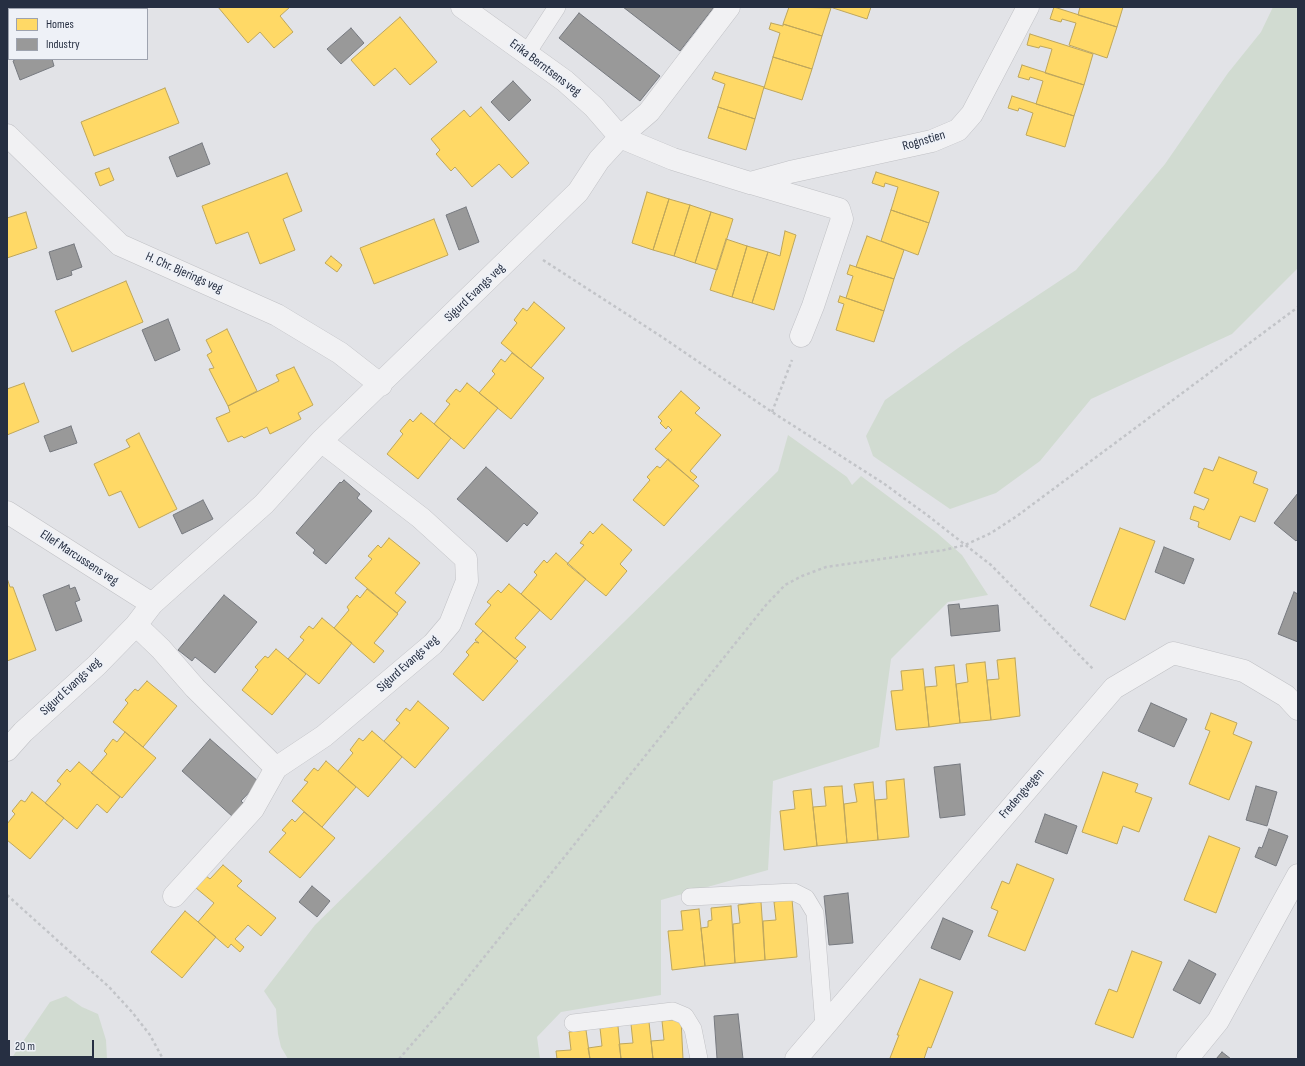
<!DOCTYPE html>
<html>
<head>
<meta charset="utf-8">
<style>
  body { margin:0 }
  #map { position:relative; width:1305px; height:1066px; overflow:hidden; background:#e2e3e7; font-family:"Sofia Sans Condensed",sans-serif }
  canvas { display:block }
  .frame { position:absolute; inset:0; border:8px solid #262f42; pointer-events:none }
  .legend { position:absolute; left:8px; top:8px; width:140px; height:52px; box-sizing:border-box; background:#eef1f7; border:1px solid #9ea3af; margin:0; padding:5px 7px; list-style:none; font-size:12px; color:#262f42 }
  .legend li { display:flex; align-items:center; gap:8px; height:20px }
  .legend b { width:20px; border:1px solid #9ea3af }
  .scale { position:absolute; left:8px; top:1040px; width:86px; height:18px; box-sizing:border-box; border:2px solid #262f42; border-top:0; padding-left:5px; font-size:12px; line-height:14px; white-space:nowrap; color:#262f42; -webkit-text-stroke:3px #eef1f7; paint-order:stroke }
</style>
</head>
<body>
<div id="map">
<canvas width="1305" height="1066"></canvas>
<div class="frame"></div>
<ul class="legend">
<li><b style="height:11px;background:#ffd966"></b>Homes</li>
<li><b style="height:11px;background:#999"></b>Industry</li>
</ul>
<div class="scale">20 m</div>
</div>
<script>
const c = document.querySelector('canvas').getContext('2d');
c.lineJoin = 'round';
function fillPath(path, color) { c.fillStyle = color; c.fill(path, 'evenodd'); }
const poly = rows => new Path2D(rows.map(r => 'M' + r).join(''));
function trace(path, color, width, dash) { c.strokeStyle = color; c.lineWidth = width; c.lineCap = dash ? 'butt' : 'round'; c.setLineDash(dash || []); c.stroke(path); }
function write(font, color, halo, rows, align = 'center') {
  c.font = font + ' "Sofia Sans Condensed",sans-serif'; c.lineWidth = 4; c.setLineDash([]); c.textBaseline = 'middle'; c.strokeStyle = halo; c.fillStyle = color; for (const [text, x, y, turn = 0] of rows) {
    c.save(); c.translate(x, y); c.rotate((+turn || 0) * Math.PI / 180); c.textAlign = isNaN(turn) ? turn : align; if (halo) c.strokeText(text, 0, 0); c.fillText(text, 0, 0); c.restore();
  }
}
const green = poly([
  [1273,7,1298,7,1298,268,1232,334,1091,399,1040,461,996,493,950,509,873,456,866,436,885,400,961,346,1076,270,1165,164,1228,73,1261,32],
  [788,435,847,477,852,485,861,476,937,533,962,555,988,595,948,602,891,659,879,747,773,781,768,870,661,900,661,995,561,1012,537,1037,540,1059,288,1059,281,1047,278,1034,276,1009,264,991,315,925,778,471],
  [66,996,82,1007,98,1014,106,1040,107,1059,11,1059,50,1002]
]);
const homes = poly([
  [14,7,49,7,50,9,9,9,14,7],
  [218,7,290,7,280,16,293,32,274,48,260,32,248,43,218,7],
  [789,7,831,8,822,36,783,24,789,7],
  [830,7,871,7,867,19,830,7],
  [1054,7,1117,27,1107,58,1069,45,1076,23,1062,19,1061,22,1050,19,1054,7],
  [1080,7,1123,7,1117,27,1078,15,1080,7],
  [9,9,9,52,7,56,7,10,9,9],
  [400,17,437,62,410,85,395,68,374,86,351,60,400,17],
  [771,23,783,26,783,24,822,36,812,69,773,57,780,33,769,29,771,23],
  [1030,34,1093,54,1084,85,1045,73,1052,49,1040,46,1039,48,1027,45,1030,34],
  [773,57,812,69,802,100,764,88,773,57],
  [1022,65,1084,85,1074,116,1036,104,1043,81,1030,77,1029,80,1018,77,1022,65],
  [715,72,764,87,755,119,718,107,725,84,712,79,715,72],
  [165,88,179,123,94,156,81,122,165,88],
  [1012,96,1074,116,1065,147,1026,135,1033,113,1019,108,1018,111,1008,108,1012,96],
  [481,107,529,163,512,178,499,164,472,187,455,167,451,171,436,154,440,150,431,139,464,110,470,117,481,107],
  [718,107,755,119,746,150,708,138,718,107],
  [109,168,114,180,100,186,95,173,109,168],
  [876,172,939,192,929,223,891,210,898,187,885,183,884,187,872,183,876,172],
  [287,173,302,211,283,219,295,250,260,264,248,232,216,244,202,206,287,173],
  [647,192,669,199,653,250,632,243,647,192],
  [669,199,690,205,674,256,653,250,669,199],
  [690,205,711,212,695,263,674,256,690,205],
  [891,210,929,223,918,255,881,241,891,210],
  [26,212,37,248,7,258,7,218,26,212],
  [711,212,733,219,717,270,695,263,711,212],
  [434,219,448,255,374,284,360,248,434,219],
  [785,231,796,235,774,310,752,303,768,252,780,256,785,231],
  [867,236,904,250,894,279,856,267,867,236],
  [726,239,747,246,732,297,710,290,726,239],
  [747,246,768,252,752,303,732,297,747,246],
  [331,256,342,265,337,272,325,263,331,256],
  [850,265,894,279,884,311,846,298,853,276,847,274,850,265],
  [126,281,143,322,72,352,55,311,126,281],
  [840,296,884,311,874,342,836,330,844,304,838,302,840,296],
  [534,302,565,328,531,368,501,343,517,323,514,320,523,308,527,311,534,302],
  [227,329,257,391,228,406,209,369,214,368,207,355,212,352,206,340,227,329],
  [512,353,544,378,511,419,479,393,495,374,492,371,501,359,505,362,512,353],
  [294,367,313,405,298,413,301,419,270,434,267,427,244,438,242,436,228,442,216,418,230,412,228,406,279,381,276,375,294,367],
  [24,383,39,422,7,435,7,389,24,383],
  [467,383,498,408,464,449,434,424,450,404,446,401,456,389,460,392,467,383],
  [681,391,700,408,695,413,721,435,690,471,697,477,693,481,655,449,672,430,668,426,666,429,660,423,662,421,658,417,681,391],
  [421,413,451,438,418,479,387,454,403,434,400,431,410,419,413,422,421,413],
  [139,433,177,509,139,528,121,491,109,496,94,464,130,447,126,440,139,433],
  [1219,457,1257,472,1253,483,1268,489,1255,522,1240,516,1230,540,1198,527,1199,522,1190,519,1194,506,1204,510,1209,499,1194,493,1204,468,1213,471,1219,457],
  [668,459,699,486,664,526,633,500,650,480,647,477,657,466,660,468,668,459],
  [602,524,632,550,620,564,627,571,606,596,567,564,584,545,580,543,590,531,593,534,602,524],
  [1120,528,1155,541,1125,620,1090,606,1120,528],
  [389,538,420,563,395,593,406,602,397,613,355,578,372,559,368,556,378,545,381,548,389,538],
  [556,553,586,579,551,620,521,594,537,575,534,572,544,560,547,563,556,553],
  [8,581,10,587,13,587,36,650,7,661,7,582,8,581],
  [509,584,540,610,515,638,526,647,515,659,475,624,491,605,487,602,498,590,501,593,509,584],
  [367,589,398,614,374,643,384,651,374,663,334,628,349,610,347,607,357,595,360,598,367,589],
  [322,618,352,643,319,684,288,659,304,640,300,637,309,626,313,629,322,618],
  [483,631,518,661,483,701,453,674,469,655,466,652,475,642,479,643,475,640,483,631],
  [276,649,306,674,272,715,242,690,258,670,255,667,265,656,268,658,276,649],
  [1015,658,1020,716,991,720,987,680,999,679,997,660,1015,658],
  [985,662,991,720,960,723,956,684,968,682,966,664,985,662],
  [954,665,960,723,929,727,925,687,937,686,935,667,954,665],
  [923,669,929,727,896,730,891,691,903,690,901,671,923,669],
  [147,681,177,706,143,747,113,722,128,703,125,700,135,689,138,691,147,681],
  [418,701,449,728,415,768,384,741,400,723,396,720,406,708,410,711,418,701],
  [1211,713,1237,723,1233,734,1252,742,1229,800,1189,784,1210,731,1205,729,1211,713],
  [372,731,402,757,368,797,338,771,353,753,350,750,359,738,363,741,372,731],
  [125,732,156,758,122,798,91,773,107,754,104,751,113,739,117,742,125,732],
  [326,761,356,787,322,827,292,801,308,782,304,780,314,768,318,771,326,761],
  [79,762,120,797,107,813,97,804,77,829,45,803,61,784,57,781,67,769,70,772,79,762],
  [1103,772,1138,784,1135,792,1152,798,1139,832,1123,826,1117,844,1082,832,1103,772],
  [904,779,909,837,878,840,875,800,887,799,886,781,904,779],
  [873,782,878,840,847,843,844,804,857,802,854,784,873,782],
  [842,786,847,843,817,846,813,807,826,806,824,787,842,786],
  [811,789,817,846,784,850,780,811,795,809,793,791,811,789],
  [32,792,64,818,30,859,7,840,7,824,15,814,12,811,21,800,25,802,32,792],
  [304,812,335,838,300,878,269,852,286,833,282,830,292,819,295,822,304,812],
  [1209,836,1240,848,1216,913,1184,900,1209,836],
  [1017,864,1054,879,1025,951,988,936,998,911,991,908,1002,881,1009,884,1017,864],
  [223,865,242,881,237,886,276,918,261,936,248,925,235,939,244,947,240,952,231,944,228,948,198,922,214,903,196,888,206,876,210,879,223,865],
  [792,899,797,957,765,960,763,921,776,920,774,902,792,899],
  [761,902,765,960,735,963,733,924,740,923,738,905,761,902],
  [731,906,735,963,705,966,701,928,708,927,708,921,712,920,711,908,731,906],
  [699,909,705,966,672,970,668,931,683,930,681,911,699,909],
  [185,911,216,937,182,978,151,952,185,911],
  [1132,951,1162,962,1133,1038,1095,1024,1109,989,1117,992,1132,951],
  [920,979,953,992,931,1048,928,1047,924,1059,892,1059,890,1058,899,1035,897,1035,920,979],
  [681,1019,683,1059,653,1059,651,1041,664,1040,662,1021,681,1019],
  [649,1022,653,1059,621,1059,619,1044,633,1043,631,1024,649,1022],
  [618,1026,621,1059,590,1059,588,1048,602,1046,600,1028,618,1026],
  [586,1030,590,1059,557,1059,556,1051,571,1050,569,1032,586,1030]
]);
const industry = poly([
  [623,7,714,7,680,51,623,7],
  [579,13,660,76,640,101,559,38,579,13],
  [351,28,364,43,341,64,327,49,351,28],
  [16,59,52,59,54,66,20,80,13,61,16,59],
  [513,81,531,100,509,121,491,102,513,81],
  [202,143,210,164,177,177,169,157,202,143],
  [466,207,479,242,459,250,446,215,466,207],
  [74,244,82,267,71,271,72,275,57,280,49,252,74,244],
  [168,319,180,350,155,361,142,330,168,319],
  [71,426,77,443,50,452,44,436,71,426],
  [486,467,538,513,527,526,524,523,507,542,457,499,486,467],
  [344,480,360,494,357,498,372,511,326,564,313,553,315,550,296,533,340,482,341,483,344,480],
  [1298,493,1298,539,1296,541,1274,523,1298,493],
  [203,500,213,519,182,534,173,515,203,500],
  [1164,547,1194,559,1184,584,1155,572,1164,547],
  [69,585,70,589,75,587,80,600,75,602,82,621,56,631,43,595,69,585],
  [1294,592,1298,594,1298,642,1278,634,1294,592],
  [224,595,257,622,215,673,195,657,192,661,178,650,224,595],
  [959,604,960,609,998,605,1000,631,951,636,948,605,959,604],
  [1151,703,1187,719,1174,747,1138,731,1151,703],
  [210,739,259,782,241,801,244,804,233,817,182,771,210,739],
  [960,764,965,815,940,818,934,767,960,764],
  [1256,786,1277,792,1267,826,1246,820,1256,786],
  [1045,814,1077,826,1067,854,1035,842,1045,814],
  [1269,829,1288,836,1276,866,1255,857,1259,847,1262,848,1269,829],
  [312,886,330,901,317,917,299,902,312,886],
  [848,893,853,943,829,945,824,896,848,893],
  [943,918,973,931,960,960,931,948,943,918],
  [1189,960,1216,974,1200,1004,1173,990,1189,960],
  [738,1014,743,1059,717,1059,714,1016,738,1014],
  [1222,1052,1231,1059,1216,1059,1222,1052]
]);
const path = poly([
  [543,260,662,337,772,412,883,483,927,515,991,565,1094,670],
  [772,412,792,360],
  [7,895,109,987,132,1012,150,1035,163,1059],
  [399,1059,445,1006,766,605,785,585,802,576,826,567,944,550,965,545,991,533,1017,516,1298,307]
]);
const service = poly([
  [527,53,557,7],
  [690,897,794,892,806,898,815,913,824,1026],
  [573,1023,673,1011,685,1016,693,1029,699,1059]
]);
const minor = poly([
  [462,7,565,81,594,107,620,137,673,159,750,183,790,172,932,141,958,130,972,114,1028,7],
  [7,135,120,245,277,315,340,353,381,385],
  [751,183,839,209,842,219,813,306,801,336],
  [7,512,152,604],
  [136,625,161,649,195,688,276,768,324,736,433,644,450,624,467,581,466,559,421,518,321,441],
  [7,750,23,732,97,665,136,625,152,604,264,504,321,441,578,192,599,160,620,137,649,112,729,7],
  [174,896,253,809,276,768],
  [796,1059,1114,688,1173,653,1244,671,1286,696,1298,709],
  [1187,1059,1218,1021,1298,875]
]);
const streetNames = [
  ["Erika Berntsens veg",545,68,37],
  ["Rognstien",924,141,-16],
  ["H. Chr. Bjerings veg",184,273,24],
  ["Sigurd Evangs veg",475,293,-44],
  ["Ellef Marcussens veg",79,558,33],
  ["Sigurd Evangs veg",408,664,-42],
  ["Sigurd Evangs veg",71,687,-43],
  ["Fredengvegen",1022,794,-49]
];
fillPath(green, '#d1dbd1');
fillPath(homes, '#ffd966');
trace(homes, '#bea65b', 1);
fillPath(industry, '#999');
trace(industry, '#76797f', 1);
trace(service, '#c0c1c5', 18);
trace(minor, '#c0c1c5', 23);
trace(path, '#c2c4c8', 2.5, [3, 3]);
trace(service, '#f1f1f3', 17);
trace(minor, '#f1f1f3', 22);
write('13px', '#262f42', '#eef1f7', streetNames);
</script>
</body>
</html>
